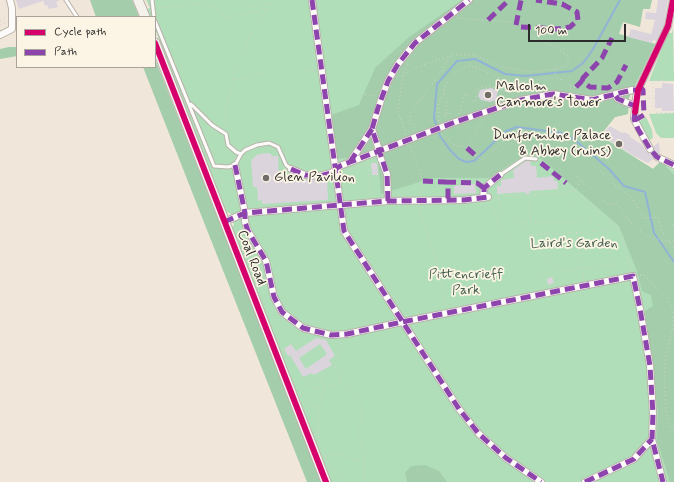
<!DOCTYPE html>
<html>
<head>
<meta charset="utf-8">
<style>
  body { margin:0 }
  #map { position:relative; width:674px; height:482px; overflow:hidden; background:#f0e7da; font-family:Mynerve,sans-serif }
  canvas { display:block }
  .legend { position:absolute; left:16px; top:16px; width:140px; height:52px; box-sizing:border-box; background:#fcf5e5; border:1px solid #a8a49b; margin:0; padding:5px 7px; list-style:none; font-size:12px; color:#2b2b2b }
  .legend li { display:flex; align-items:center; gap:8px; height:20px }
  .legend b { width:20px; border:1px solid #a8a49b }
  .scale { position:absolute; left:528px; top:24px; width:98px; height:18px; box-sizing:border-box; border:2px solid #2b2b2b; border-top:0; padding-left:5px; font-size:12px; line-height:14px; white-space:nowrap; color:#2b2b2b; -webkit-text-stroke:3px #fcf5e5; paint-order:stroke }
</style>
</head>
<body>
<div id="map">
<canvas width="674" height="482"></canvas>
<ul class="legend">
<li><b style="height:5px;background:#d6006c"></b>Cycle path</li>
<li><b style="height:5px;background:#8e44ad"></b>Path</li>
</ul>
<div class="scale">100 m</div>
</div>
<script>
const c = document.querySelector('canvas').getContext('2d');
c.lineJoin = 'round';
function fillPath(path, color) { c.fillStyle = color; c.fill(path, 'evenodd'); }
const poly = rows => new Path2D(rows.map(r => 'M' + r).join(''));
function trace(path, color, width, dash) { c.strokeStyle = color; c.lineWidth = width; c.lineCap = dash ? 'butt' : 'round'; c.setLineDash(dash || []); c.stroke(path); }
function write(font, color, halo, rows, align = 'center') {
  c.font = font + ' Mynerve,sans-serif'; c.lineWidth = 3.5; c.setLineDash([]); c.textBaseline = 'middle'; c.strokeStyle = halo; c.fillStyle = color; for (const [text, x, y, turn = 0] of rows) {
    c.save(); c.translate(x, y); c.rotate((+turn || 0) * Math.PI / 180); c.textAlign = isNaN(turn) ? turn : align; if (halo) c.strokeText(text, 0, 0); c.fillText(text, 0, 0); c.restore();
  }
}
const green = poly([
  [146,0,632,0,619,34,655,44,629,98,628,114,615,117,600,135,653,169,661,161,674,170,674,482,331,482,231,230,231,227,234,225,231,214,224,211,155,29,155,17,150,17,147,9,150,8],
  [673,28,674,81,649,81,668,33,672,33],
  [674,113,674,138,661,138,656,133,649,114],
  [646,117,652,130,653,138,649,140,638,122]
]);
const forest = poly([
  [90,0,132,0,139,17,96,17],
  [462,0,652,0,650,9,643,9,640,27,623,22,621,25,619,34,655,44,629,98,628,114,615,117,600,136,653,169,661,161,674,175,674,482,670,482,657,440,658,412,645,311,653,306,651,295,642,291,637,271,619,226,538,156,525,155,489,178,432,178,381,194,377,151,355,157,337,159,331,115,359,105,375,68,408,38],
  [9,47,17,47,17,56,0,59,0,49],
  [155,59,322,482,307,482,207,230,143,67,155,67],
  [425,465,439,471,447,482,407,482,405,473,411,466]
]);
const stream = poly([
  [620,0,592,51,583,63,572,71,525,76,505,74,475,59,457,61,437,84,434,118,440,136,450,150,459,159,466,162,474,161,506,131,517,127,561,133,575,140,609,169,624,186,645,192,654,233,674,262]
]);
const building = poly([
  [16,0,42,0,43,1,19,9],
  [43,0,59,0,59,1,56,2,58,7,49,9,47,5,45,6],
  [658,0,668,0,664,25,656,41,653,40,652,43,628,37,631,29,651,34,655,20,645,19,646,12,656,13],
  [662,83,673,84,674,111,662,111,662,108,655,108,655,88,662,88],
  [491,88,498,91,496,100,490,102,481,100,478,96,480,90],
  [610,126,622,133,624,132,630,135,630,137,641,144,648,153,654,152,654,146,659,142,660,153,654,154,653,159,648,163,632,155,601,135],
  [270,153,272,156,278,156,279,179,296,177,296,181,327,179,328,200,262,204,262,200,258,201,257,187,253,187,251,159,254,159,254,157,259,154],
  [526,161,530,161,531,166,536,166,537,178,553,176,554,181,557,181,558,189,530,191,530,193,525,194,525,192,497,194,497,186,501,186,501,180,514,178,513,170],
  [371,163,377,163,378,175,372,175],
  [475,184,476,193,454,194,454,186],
  [552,277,554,283,548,285,547,279],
  [316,338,326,340,335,356,329,360,332,365,314,375,312,373,303,377,290,355,288,356,284,349,291,344,296,351],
  [320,344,327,354,306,369,299,358]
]);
const path = poly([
  [238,0,247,5,255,6,272,2],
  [319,4,324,0],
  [159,8,201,4,216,8,223,13,224,18,268,8],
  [0,20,5,18],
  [0,22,4,21,5,24],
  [0,25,6,23],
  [300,69,315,71],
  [555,69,555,76],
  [403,76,412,69,450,56],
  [233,79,245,79,266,70],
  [661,81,668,42],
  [570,89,576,87],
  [365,94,375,96],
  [444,94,447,102,445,117,448,112,453,115],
  [487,95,498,90],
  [645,98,653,98,653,109,657,112,674,113],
  [655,98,653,98,653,81,674,81],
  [657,112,657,117,662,126,674,125],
  [459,114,465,94,467,94,470,100,475,102,478,89,482,87,492,87,516,95],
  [439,121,438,109,440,99,444,93,445,85,460,69,468,66,478,68,506,81,524,81,555,77,562,80,569,86,576,87],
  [225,128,225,116,234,74,251,34,274,0],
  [413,131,414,128,410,124,410,114,443,69,451,55,473,55,485,59,499,66,530,72,559,68,568,64,568,56,553,46,524,34,521,27,509,22,456,18],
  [442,134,453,144,467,148,483,119],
  [406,135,398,111,403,76,408,62],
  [663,138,664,126],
  [410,147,423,181,420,195],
  [475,155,483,160,505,139,517,134,560,139,583,155,614,184,632,198,644,218,658,217,662,232,674,249],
  [366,163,368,165,370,196],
  [216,171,223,181,233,185],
  [577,176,608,205,617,203,630,222,646,236,669,242,674,240],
  [566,183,619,229,631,271],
  [562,193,575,191,581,180],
  [529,196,531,223],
  [346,197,344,173,361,165],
  [494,197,499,196,562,193,606,231,612,265,560,271,541,253,527,235,521,222,500,212,499,196],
  [490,203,499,225,516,248,534,266,540,275,544,286],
  [420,208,425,228,437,263,446,307],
  [523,223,593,221],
  [672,224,674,226],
  [605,230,618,229],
  [577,233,584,279],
  [549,234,550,261],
  [528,235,606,231],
  [640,275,644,275,666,297,672,307,673,326,666,353,664,382,666,412,669,423,674,431],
  [335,367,340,374,342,383,361,404,363,415,359,431,365,464,363,482],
  [307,384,335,367,332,362,337,357,339,347,343,342],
  [308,385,323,391],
  [324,389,342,383],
  [305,403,315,409,318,413],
  [319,442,318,435,318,414,323,389,323,381,321,377],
  [324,454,342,482],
  [325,456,339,454,364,463]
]);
const lane = poly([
  [66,0,77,17],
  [152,0,154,17],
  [155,21,214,166,228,167,235,165,241,154,245,150,257,145,269,143,278,147,286,165,291,169],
  [191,104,212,125,226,134,228,145,236,152,241,154],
  [500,175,525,158,536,159]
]);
const street = poly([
  [312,0,344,231,459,409,479,434,506,458,541,482],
  [0,35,12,29,12,8,10,0],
  [616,96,618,99,635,106],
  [455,122,521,100,553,94,592,100,632,90,638,90],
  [650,149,634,119,636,98,638,90,668,26,673,0],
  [379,150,372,129,382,97,388,81,398,64,415,43,469,0],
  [657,157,674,165],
  [381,159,387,174,388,201],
  [350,162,372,129],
  [235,165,245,213,245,222,248,231,266,261,274,297,282,312,303,328,331,335,347,334,402,322,633,276,640,309,650,366,653,414,652,439,663,482],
  [291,169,305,175,319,176,331,173,340,166,421,135],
  [483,198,484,188,500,175],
  [224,222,245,213,388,201,464,200,488,197],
  [585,482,634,459,652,439]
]);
const secondary = poly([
  [138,0,145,17],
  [155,43,326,482]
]);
const streetBridge = poly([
  [421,135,455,122],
  [379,150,381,159]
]);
const quiet = poly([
  [312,0,344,231,459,409,479,434,506,458,541,482],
  [488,20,509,0],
  [516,25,521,0],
  [521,27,558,29,570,27,578,20,577,12,562,4,536,0],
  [582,81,583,78,602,58,612,38],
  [576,87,582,81,590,87,608,88,617,82,626,65],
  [616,96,618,99,635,106],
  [635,112,634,119,638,129,650,149,657,157,674,165],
  [635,120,644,115,643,90,641,88],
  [467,148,475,155],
  [350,162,372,129],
  [541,163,566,183],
  [235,165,245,213,245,222,248,231,266,261,274,297,282,312,303,328,331,335,347,334,402,322,633,276,640,309,650,366,653,414,652,439,663,482],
  [291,169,305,175,319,176,331,173,340,166,350,162,458,121,521,100,553,94,592,100,632,90,638,90],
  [423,181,446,182,448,187,448,201],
  [446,182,477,183,484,188],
  [484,192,484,188,500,175],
  [388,201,387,174,372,129,378,108,388,81,398,64,415,43,469,0],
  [224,222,245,213,388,201,464,200,488,197],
  [585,482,634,459,652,439]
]);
const cycleway = poly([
  [155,43,326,482],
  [635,112,638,90,668,26,673,0]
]);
const markers = [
  [488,95,4,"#706d68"],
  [619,144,4,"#706d68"],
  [266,178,4,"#706d68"]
];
const poiNames = [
  ["Malcolm",496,87],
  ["Canmore's Tower",496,103],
  ["Dunfermline Palace",611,136,"right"],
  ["& Abbey (ruins)",611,152,"right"],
  ["Glen Pavilion",274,178]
];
const parkNames = [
  ["Laird's Garden",574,244],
  ["Pittencrieff",466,275],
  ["Park",466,291]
];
const streetNames = [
  ["Coal Road",251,258,69]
];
fillPath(green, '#b0deb8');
fillPath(forest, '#a3cdab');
trace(stream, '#91b4d6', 2);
fillPath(building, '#dcd4dd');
trace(lane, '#b9b3ab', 5);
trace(street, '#b9b3ab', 8);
trace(secondary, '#b9b3ab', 11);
trace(path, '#d5d3d0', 1, [1, 3]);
trace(lane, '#fdfbf9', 3);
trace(street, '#fdfbf9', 6);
trace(secondary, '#f5f1eb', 9);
trace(streetBridge, '#b9b3ab', 8, []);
trace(streetBridge, '#fdfbf9', 6);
trace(quiet, '#8e44ad', 5, [10, 5]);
trace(cycleway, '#d6006c', 6);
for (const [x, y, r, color] of markers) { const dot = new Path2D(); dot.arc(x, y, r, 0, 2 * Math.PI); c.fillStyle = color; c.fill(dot); trace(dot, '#fcf5e5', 1.5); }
write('14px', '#2b2b2b', '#fcf5e5', poiNames, 'left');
write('14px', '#435e4d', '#fcf5e5', parkNames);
write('14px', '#2b2b2b', '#fcf5e5', streetNames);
</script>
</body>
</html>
